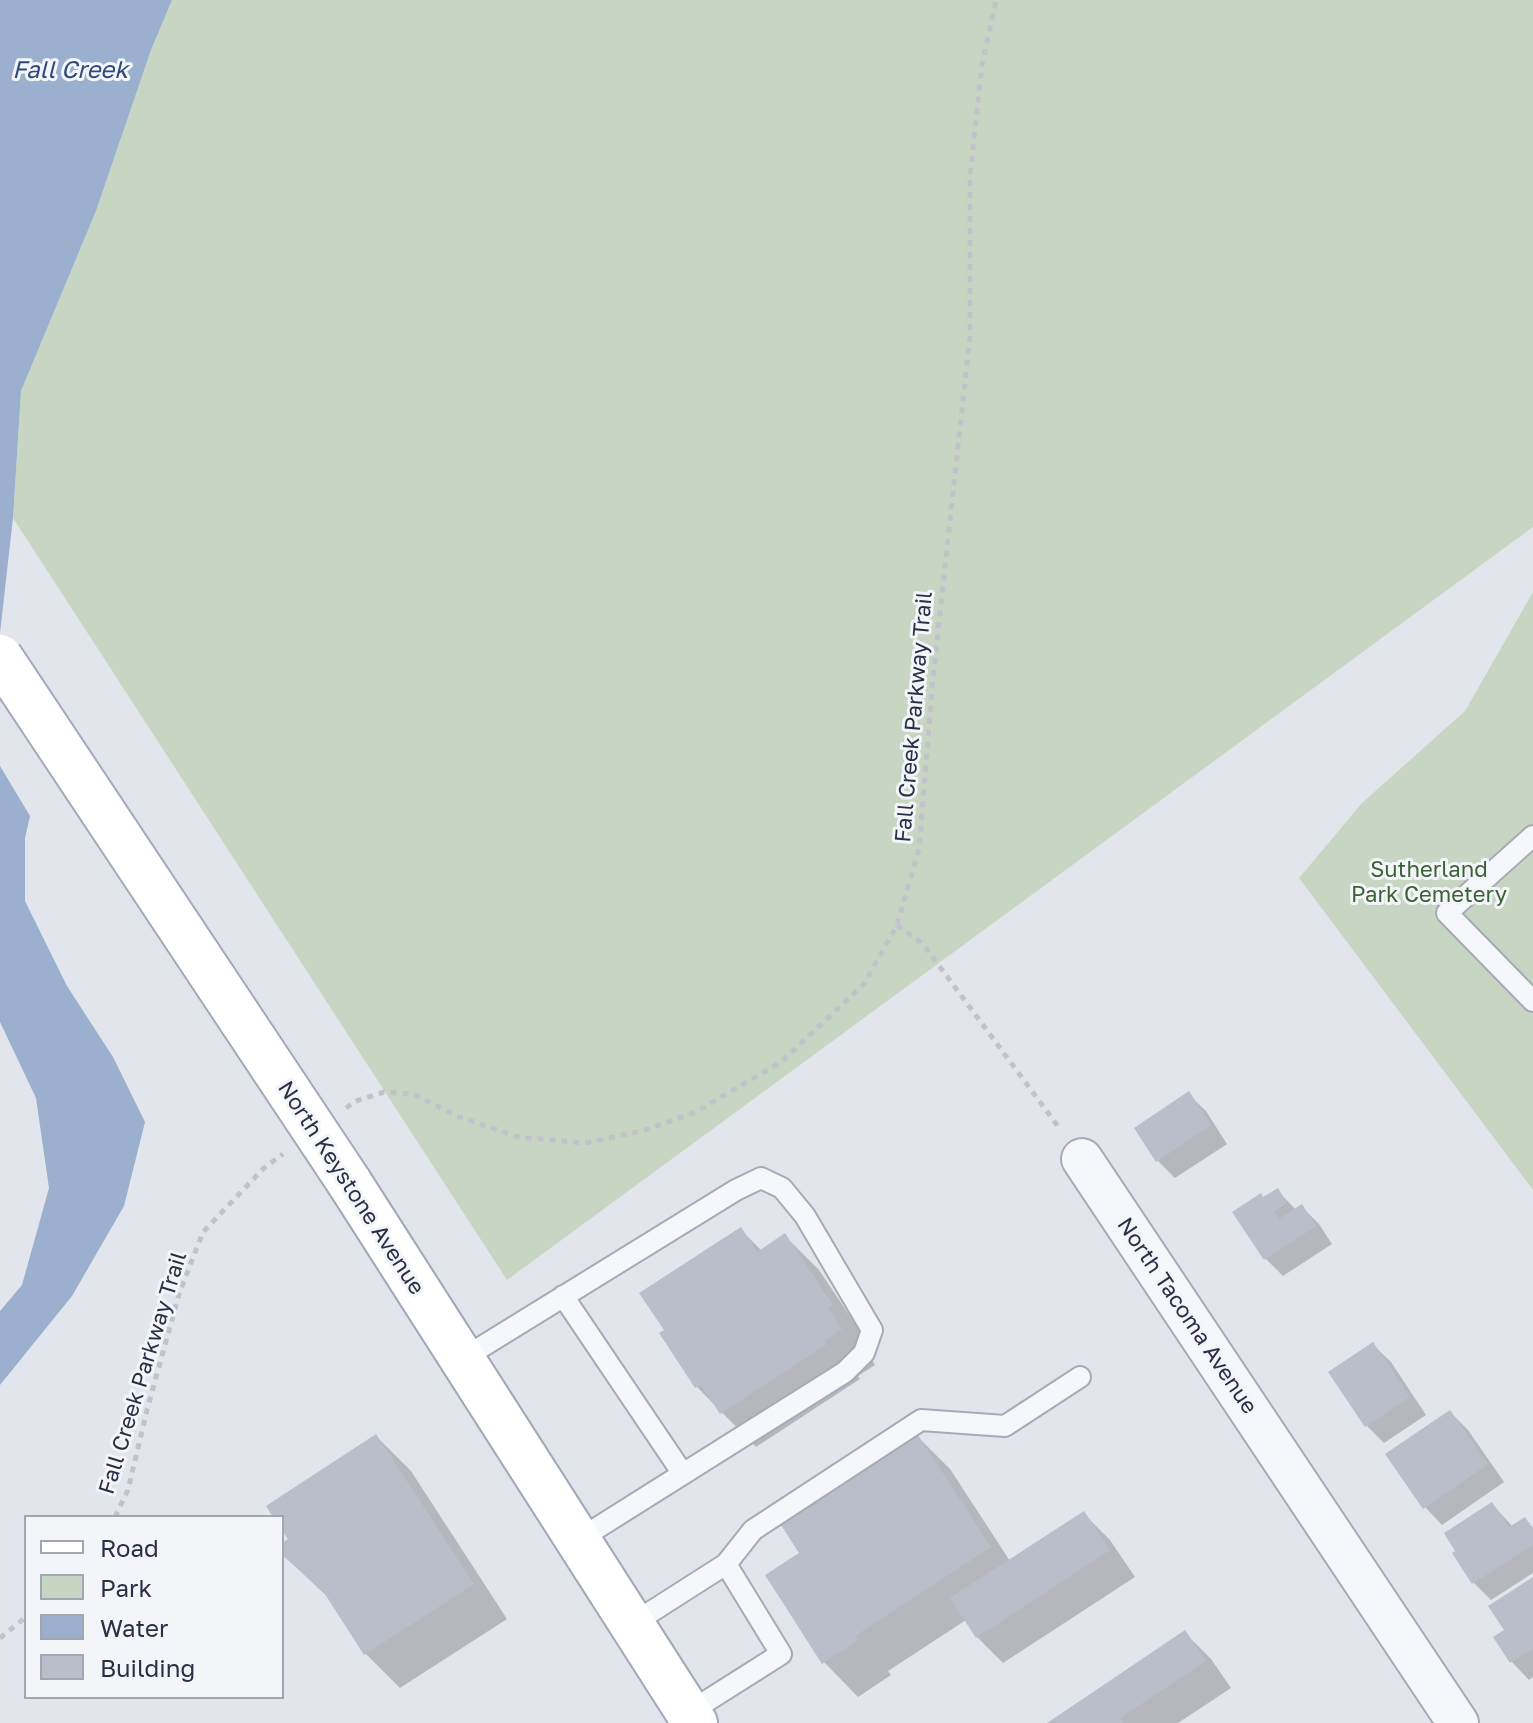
<!DOCTYPE html>
<html>
<head>
<meta charset="utf-8">
<style>
  body { margin:0 }
  #map { position:relative; width:1533px; height:1723px; overflow:hidden; background:#e3e5ec; font-family:"Golos Text",sans-serif }
  canvas { display:block }
  .legend { position:absolute; left:24px; top:1515px; width:260px; height:184px; box-sizing:border-box; background:#f3f5f9; border:2px solid #a2a6b1; margin:0; padding:10px 14px; list-style:none; font-size:24px; color:#293046 }
  .legend li { display:flex; align-items:center; gap:16px; height:40px }
  .legend b { width:40px; border:2px solid #a2a6b1 }
</style>
</head>
<body>
<div id="map">
<canvas width="1533" height="1723"></canvas>
<ul class="legend">
<li><b style="height:10px;background:#fff"></b>Road</li>
<li><b style="height:22px;background:#c6d6c3"></b>Park</li>
<li><b style="height:22px;background:#9bafce"></b>Water</li>
<li><b style="height:22px;background:#b9beca"></b>Building</li>
</ul>
</div>
<script>
const c = document.querySelector('canvas').getContext('2d');
c.lineJoin = 'round';
function fillPath(path, color) { c.fillStyle = color; c.fill(path, 'evenodd'); }
const poly = rows => new Path2D(rows.map(r => 'M' + r).join(''));
function trace(path, color, width, dash) { c.strokeStyle = color; c.lineWidth = width; c.lineCap = dash ? 'butt' : 'round'; c.setLineDash(dash || []); c.stroke(path); }
function write(font, color, halo, rows, align = 'center') {
  c.font = font + ' "Golos Text",sans-serif'; c.lineWidth = 6; c.setLineDash([]); c.textBaseline = 'middle'; c.strokeStyle = halo; c.fillStyle = color; for (const [text, x, y, turn = 0] of rows) {
    c.save(); c.translate(x, y); c.rotate((+turn || 0) * Math.PI / 180); c.textAlign = isNaN(turn) ? turn : align; if (halo) c.strokeText(text, 0, 0); c.fillText(text, 0, 0); c.restore();
  }
}
const green = poly([
  [172,0,1533,0,1533,527,507,1280,13,518,21,391,96,211,151,50],
  [1533,592,1533,1190,1299,878,1362,803,1465,711]
]);
const water = poly([
  [0,0,172,0,151,50,96,211,21,391,13,518,0,633],
  [0,766,30,816,25,838,25,901,67,986,113,1057,145,1122,124,1206,72,1296,0,1385,0,1311,22,1285,49,1188,36,1098,0,1022]
]);
const shadow = poly([
  [1188,1094,1206,1111,1227,1144,1175,1178,1158,1161],
  [1277,1190,1296,1210,1302,1207,1319,1224,1332,1244,1283,1276,1265,1258,1264,1199],
  [741,1230,762,1251,785,1236,819,1270,866,1340,861,1343,875,1365,858,1376,860,1379,756,1447,697,1387,662,1334],
  [1373,1345,1391,1362,1426,1415,1384,1443,1367,1426],
  [1450,1412,1468,1430,1504,1482,1442,1525,1425,1507],
  [916,1435,950,1469,1010,1561,1084,1514,1110,1540,1135,1577,1003,1663,977,1637,966,1620,888,1671,891,1675,858,1697,824,1662,802,1553],
  [376,1436,411,1471,507,1619,400,1688,366,1654,332,1601,282,1554,282,1546,291,1540,282,1527,282,1517,276,1517],
  [1492,1504,1513,1527,1525,1519,1533,1528,1533,1573,1491,1600,1474,1583],
  [1533,1579,1533,1677,1529,1680,1512,1662,1496,1637,1506,1630],
  [1185,1633,1211,1659,1231,1688,1178,1723,1051,1723]
]);
const building = poly([
  [1189,1091,1211,1125,1156,1162,1134,1128],
  [1278,1188,1287,1203,1274,1212,1279,1219,1302,1204,1316,1226,1264,1260,1232,1212,1261,1193,1263,1197],
  [741,1227,757,1252,785,1233,833,1305,828,1308,842,1329,825,1341,827,1344,720,1414,701,1385,695,1388,659,1333,664,1330,639,1293],
  [1373,1342,1410,1397,1365,1427,1328,1372],
  [1450,1410,1488,1464,1423,1509,1385,1454],
  [916,1432,991,1547,855,1636,858,1640,822,1664,765,1575,799,1553,779,1522],
  [376,1434,474,1584,364,1655,323,1591,282,1555,282,1543,288,1539,282,1531,282,1517,273,1517,266,1506],
  [1492,1502,1509,1527,1525,1517,1533,1529,1533,1545,1472,1584,1452,1553,1455,1551,1444,1533],
  [1084,1511,1110,1550,976,1638,950,1598],
  [1533,1577,1533,1649,1510,1663,1493,1637,1504,1630,1488,1606],
  [1185,1630,1206,1661,1120,1718,1123,1723,1047,1723]
]);
const path = poly([
  [897,925,923,944,1060,1129],
  [346,1108,356,1101,384,1092,413,1094,457,1116,518,1137,585,1143,642,1131,696,1112,781,1062,864,984,897,925,919,849,933,677,970,336,970,175,982,65,996,0],
  [115,1517,128,1490,147,1410,179,1294,203,1232,264,1168,283,1154],
  [0,1638,26,1617]
]);
const service = poly([
  [1533,836,1447,913,1533,1001],
  [563,1296,683,1474],
  [462,1359,736,1190,761,1178,782,1188,805,1216,872,1330,864,1353,845,1372,578,1540],
  [726,1564,753,1530,921,1420,1005,1426,1080,1377],
  [632,1624,726,1564,781,1654,688,1713]
]);
const minor = poly([
  [1082,1159,1458,1723]
]);
const primary = poly([
  [349,1182,695,1723]
]);
const primaryBridge = poly([
  [0,657,349,1182]
]);
const streetNames = [
  ["Fall Creek Parkway Trail",914,717,-85],
  ["North Keystone Avenue",351,1188,57],
  ["North Tacoma Avenue",1187,1316,56],
  ["Fall Creek Parkway Trail",143,1373,-73]
];
const parkNames = [
  ["Sutherland",1429,870],
  ["Park Cemetery",1429,895]
];
const waterNames = [
  ["Fall Creek",70,70]
];
fillPath(green, '#c6d6c3');
fillPath(water, '#9bafce');
fillPath(shadow, '#0003');
fillPath(building, '#b9beca');
trace(service, '#a7abb7', 24);
trace(minor, '#a7abb7', 44);
trace(primary, '#a1a8b9', 48);
trace(path, '#c1c3cb', 5, [6, 6]);
trace(service, '#f6f7fa', 20);
trace(minor, '#f6f7fa', 40);
trace(primary, '#fff', 44);
trace(primaryBridge, '#a1a8b9', 48, []);
trace(primaryBridge, '#fff', 44);
write('22px', '#293046', '#f3f5f9', streetNames);
write('22px', '#396235', '#f3f5f9', parkNames);
write('italic 24px', '#2f4a7d', '#f3f5f9', waterNames);
</script>
</body>
</html>
